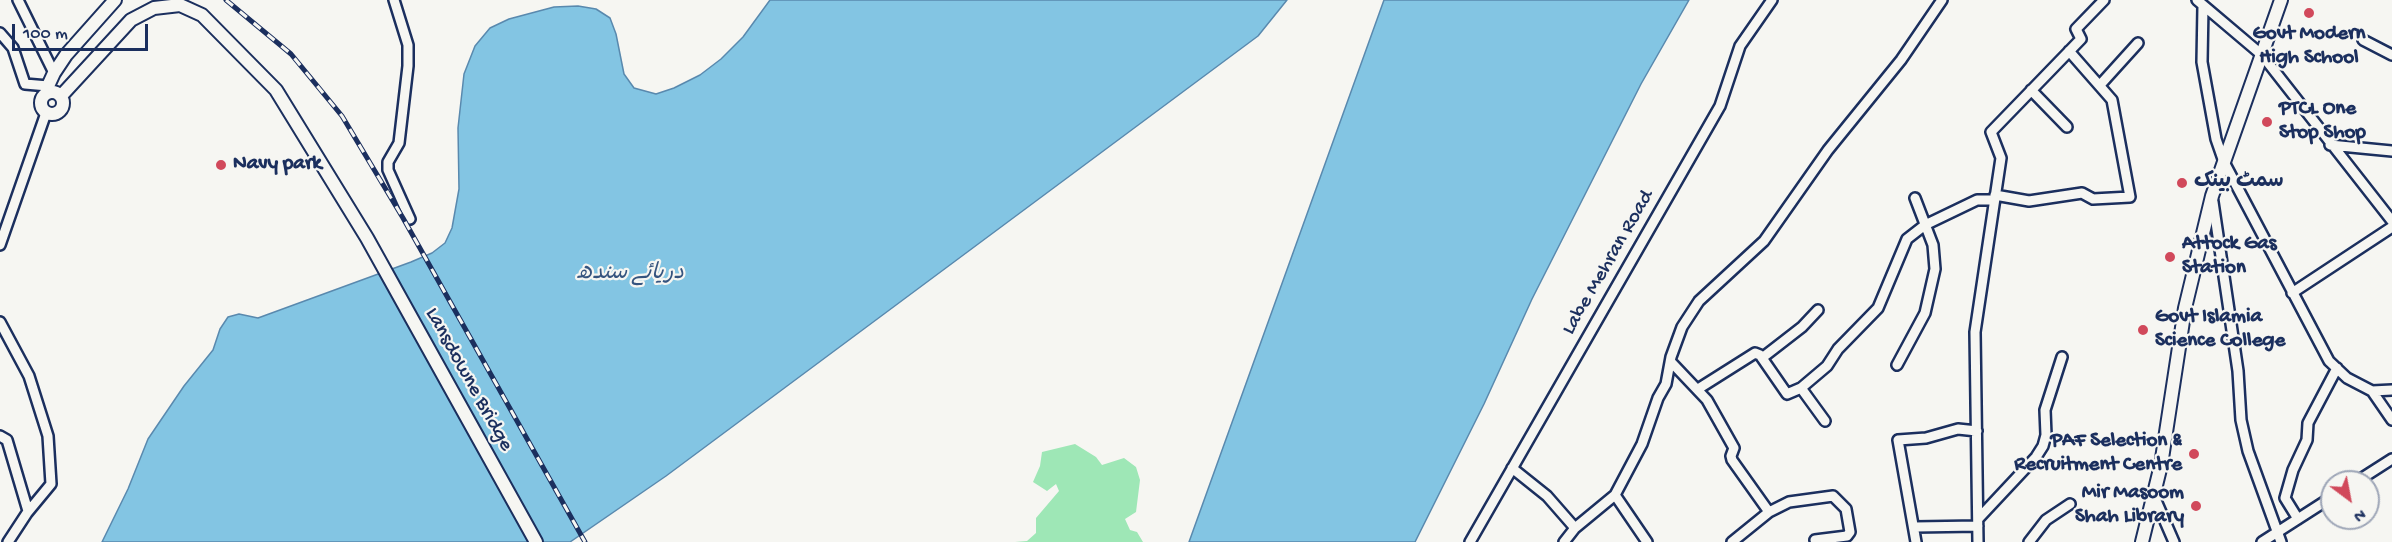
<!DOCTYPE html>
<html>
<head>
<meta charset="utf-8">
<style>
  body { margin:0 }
  #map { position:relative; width:2392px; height:542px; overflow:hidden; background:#f6f6f2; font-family:"Gochi Hand",sans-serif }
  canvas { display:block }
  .north { position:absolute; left:2320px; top:470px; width:60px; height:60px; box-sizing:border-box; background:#f6f6f2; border:2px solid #9ea6b7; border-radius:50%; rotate:148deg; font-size:16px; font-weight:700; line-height:24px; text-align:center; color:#1b2f5e }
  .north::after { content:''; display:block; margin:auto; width:21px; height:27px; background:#d1495b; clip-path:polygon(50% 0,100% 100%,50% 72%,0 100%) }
  .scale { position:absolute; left:12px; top:24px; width:136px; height:27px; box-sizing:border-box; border:3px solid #1b2f5e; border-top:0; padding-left:8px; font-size:18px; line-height:21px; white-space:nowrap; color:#1b2f5e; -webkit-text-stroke:4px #f6f6f2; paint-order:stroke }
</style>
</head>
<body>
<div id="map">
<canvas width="2392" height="542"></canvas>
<div class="north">N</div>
<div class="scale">100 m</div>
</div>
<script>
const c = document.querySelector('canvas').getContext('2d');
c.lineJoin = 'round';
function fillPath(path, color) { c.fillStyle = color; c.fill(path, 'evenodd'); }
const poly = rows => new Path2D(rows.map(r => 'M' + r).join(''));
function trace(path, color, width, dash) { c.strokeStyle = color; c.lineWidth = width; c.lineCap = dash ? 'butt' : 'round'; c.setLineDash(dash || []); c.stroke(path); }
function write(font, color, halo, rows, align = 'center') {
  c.font = font + ' "Gochi Hand","Playpen Sans Arabic",sans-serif'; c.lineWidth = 4.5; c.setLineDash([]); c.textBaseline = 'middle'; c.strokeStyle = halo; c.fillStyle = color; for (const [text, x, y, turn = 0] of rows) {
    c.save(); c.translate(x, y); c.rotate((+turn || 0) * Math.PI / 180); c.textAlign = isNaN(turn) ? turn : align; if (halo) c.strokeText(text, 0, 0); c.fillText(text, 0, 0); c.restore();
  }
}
const green = poly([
  [1075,444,1096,457,1102,465,1124,458,1136,467,1140,480,1136,512,1125,519,1130,530,1137,532,1143,542,1015,542,1027,541,1036,533,1036,518,1059,491,1056,484,1047,491,1033,482,1040,466,1042,452]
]);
const water = poly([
  [770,0,1287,0,1258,36,666,476,570,542,102,542,128,489,148,439,184,386,213,350,220,329,228,317,239,314,258,318,411,262,432,253,445,243,452,228,459,189,458,128,464,74,475,46,490,28,509,19,554,7,578,6,596,9,610,18,616,34,624,74,634,88,656,94,674,88,700,75,721,59,743,37,770,0],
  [1384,0,1689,0,1641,84,1532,299,1484,404,1415,542,1189,542,1384,0]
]);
const minor = poly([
  [18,0,54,73],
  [394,0,408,45,408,66,399,143,388,162,388,170,410,219],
  [2197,0,2262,55,2392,221],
  [2203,6,2202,62,2216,139,2224,162,2329,361,2347,378,2372,391,2392,390],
  [0,33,13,48,25,84,48,86],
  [2363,40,2392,55],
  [2100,85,2138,43],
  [2031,90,2067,127],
  [2330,145,2392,151],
  [1995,195,2029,201,2082,193,2093,199,2130,197,2112,100,2069,51],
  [2213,202,2238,371,2241,420,2248,451,2281,542],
  [0,245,46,113],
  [2292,293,2392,227],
  [0,322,29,376,48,436,51,484,27,513,8,542],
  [1762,358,1802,327,1818,310],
  [1671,362,1707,400,1734,448,1731,456,1732,460,1769,512],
  [1897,365,1925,313,1935,269,1933,245,1915,198],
  [1698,389,1755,353,1760,355,1787,394,1801,388],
  [2372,391,2392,420],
  [1825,421,1801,388,1827,366,1838,349,1878,308,1907,239,1925,225,1977,200,1994,200],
  [0,436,7,440,28,511],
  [1512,468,1547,496,1575,528],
  [2356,482,2392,459],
  [1615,495,1647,542],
  [2154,496,2174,542],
  [1978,519,2036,457,2043,446,2046,435,2045,410,2062,357],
  [2298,519,2285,498,2293,470,2307,440,2308,423,2337,368],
  [1915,527,1978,526],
  [1470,542,1720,106,1740,46,1772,0],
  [1564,542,1575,528,1615,495,1642,444,1658,398,1666,384,1671,357,1682,327,1699,301,1764,241,1828,150,1901,60,1942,0],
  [1732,542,1769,512,1789,502,1833,496,1846,509,1850,532,1847,536,1815,540],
  [1916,542,1898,440,1926,438,1958,429,1977,431],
  [1978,542,1975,332,2001,158,1991,132,2081,39,2076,29,2104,0],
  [2029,542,2046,520,2070,504],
  [2262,542,2332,497]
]);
const major = poly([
  '41 103a11 11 0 1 1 22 0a11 11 0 1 1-22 0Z',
  [48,93,48,86,54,73,66,55,115,0],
  [61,96,131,20,154,8,180,5,202,15,276,90,367,238,536,542],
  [2142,542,2161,465,2185,308,2212,196,2281,0]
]);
const rail = poly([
  [226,0,291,54,342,116,403,218,585,542]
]);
const markers = [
  [2309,13,6,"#d1495b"],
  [2267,122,6,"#d1495b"],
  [221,165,6,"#d1495b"],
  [2182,183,6,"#d1495b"],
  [2170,257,6,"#d1495b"],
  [2143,330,6,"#d1495b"],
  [2194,454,6,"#d1495b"],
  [2196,506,6,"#d1495b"]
];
const poiNames = [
  ["Govt Modern",2309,35,"center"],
  ["High School",2309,59,"center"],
  ["PTCL One",2279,110],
  ["Stop Shop",2279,134],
  ["Navy park",233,165],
  ["سمٹ بینک",2194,183],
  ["Attock Gas",2182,245],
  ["Station",2182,269],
  ["Govt Islamia",2155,318],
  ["Science College",2155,342],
  ["PAF Selection &",2182,442,"right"],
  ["Recruitment Centre",2182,466,"right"],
  ["Mir Masoom",2184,494,"right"],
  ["Shah Library",2184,518,"right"]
];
const streetNames = [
  ["Labe Mehran Road",1609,263,-60],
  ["Lansdowne Bridge",468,380,61]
];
const waterNames = [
  ["دریائے سندھ",630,275]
];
fillPath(green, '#9ee7b6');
fillPath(water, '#83c5e3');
trace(water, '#5989ae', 1.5);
trace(minor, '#1b2f5e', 14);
trace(major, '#1b2f5e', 16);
trace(minor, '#f6f6f2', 9);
trace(major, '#f6f6f2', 12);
trace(rail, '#1b2f5e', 5);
trace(rail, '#f6f6f2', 3, [9]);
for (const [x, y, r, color] of markers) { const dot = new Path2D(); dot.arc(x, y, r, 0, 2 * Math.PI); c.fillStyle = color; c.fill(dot); trace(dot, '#f6f6f2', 2); }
write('bold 21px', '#1b2f5e', '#f6f6f2', poiNames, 'left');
write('21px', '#1b2f5e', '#f6f6f2', streetNames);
write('italic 22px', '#35547f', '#f6f6f2', waterNames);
</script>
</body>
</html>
